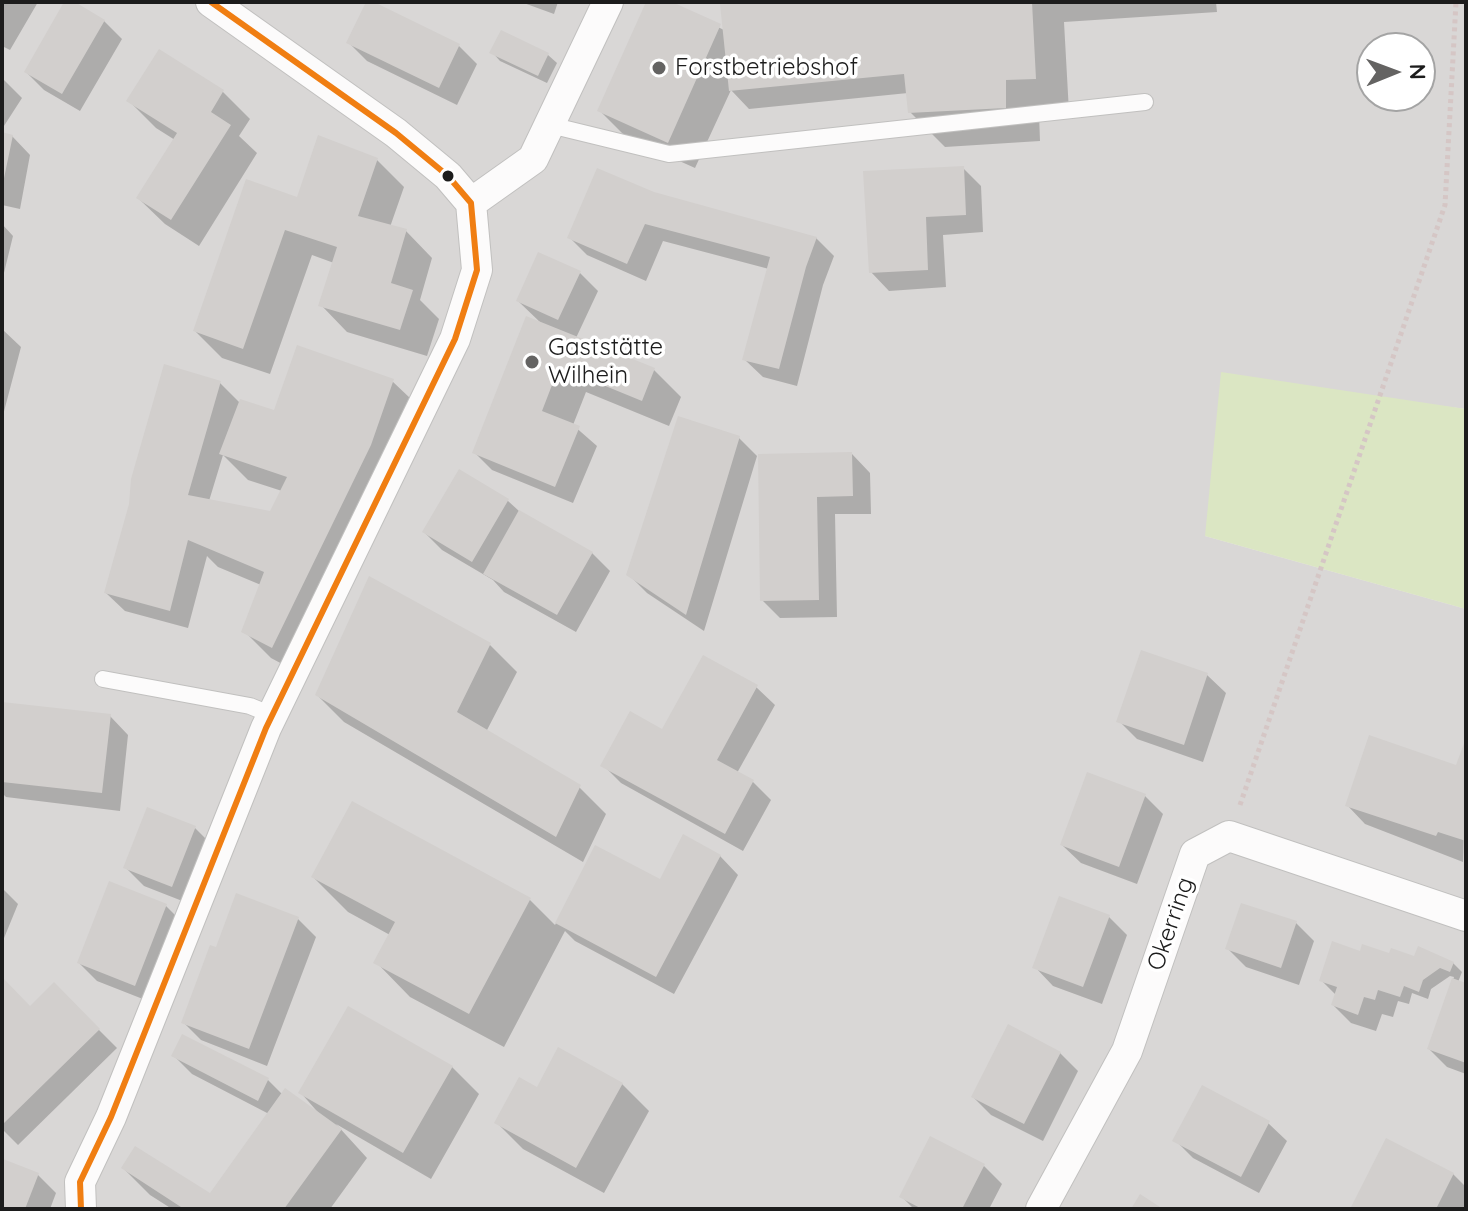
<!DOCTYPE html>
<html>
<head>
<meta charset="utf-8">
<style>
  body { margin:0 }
  #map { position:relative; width:1468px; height:1211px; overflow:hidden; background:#eae7e4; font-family:Quicksand,sans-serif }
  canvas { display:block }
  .frame { position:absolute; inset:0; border:4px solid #1c1c1c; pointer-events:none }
  .north { position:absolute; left:1356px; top:32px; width:80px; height:80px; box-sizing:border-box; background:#fff; border:2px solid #a4a4a4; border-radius:50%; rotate:89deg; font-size:22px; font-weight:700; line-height:32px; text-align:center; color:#1c1c1c }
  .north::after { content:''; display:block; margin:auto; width:28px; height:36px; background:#646362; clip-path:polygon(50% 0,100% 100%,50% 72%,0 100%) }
</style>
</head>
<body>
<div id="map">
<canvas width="1468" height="1211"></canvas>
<div class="frame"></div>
<div class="north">N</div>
</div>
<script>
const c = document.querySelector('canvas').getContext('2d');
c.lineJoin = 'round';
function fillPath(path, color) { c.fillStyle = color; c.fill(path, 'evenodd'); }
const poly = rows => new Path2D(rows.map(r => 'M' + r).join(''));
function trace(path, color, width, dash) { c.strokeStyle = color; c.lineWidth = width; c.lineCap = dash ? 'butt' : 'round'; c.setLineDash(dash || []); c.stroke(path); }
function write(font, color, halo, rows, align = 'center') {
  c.font = font + ' Quicksand,sans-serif'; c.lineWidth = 7; c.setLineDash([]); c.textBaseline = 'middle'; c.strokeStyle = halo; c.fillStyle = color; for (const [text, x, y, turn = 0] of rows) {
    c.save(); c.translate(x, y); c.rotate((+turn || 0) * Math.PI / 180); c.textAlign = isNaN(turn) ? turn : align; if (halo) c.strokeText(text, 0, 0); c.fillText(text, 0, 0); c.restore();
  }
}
const residential = poly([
  [2,2,1466,2,1466,409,1367,397,1205,536,1466,609,1466,1209,2,1209],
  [1372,48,1420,48,1420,96,1372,96]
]);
const grass = poly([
  [1221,372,1466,409,1466,609,1205,536]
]);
const shadow = poly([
  [2,2,38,2,10,50,2,46],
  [67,2,104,21,122,39,80,111,44,90,26,72],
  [369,2,459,46,477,64,457,105,367,61,349,43],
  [521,2,558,2,554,14],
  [648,2,667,2,724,30,761,2,1216,2,1217,12,1064,22,1069,112,1039,114,1040,141,945,147,910,112,908,93,749,109,731,90,695,168,626,137,599,110],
  [160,52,223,92,250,119,239,136,257,153,199,246,165,224,138,198,175,140,156,128,129,101],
  [492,52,548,55,557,63,547,83,500,61],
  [2,78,22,98,2,129],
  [2,134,12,136,30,155,20,209,2,205],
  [377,160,404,187,390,227,406,231,432,258,420,300,439,319,427,356,347,332,321,305,334,263,312,255,270,374,222,358,195,331,298,199],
  [963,168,981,186,983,232,943,235,946,287,889,291,871,272],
  [653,194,816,238,834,256,823,285,797,386,763,377,744,359,769,269,663,241,646,281,587,255,569,237],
  [2,224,13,236,2,281],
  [580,273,598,291,576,338,654,370,681,397,669,426,586,392,573,425,597,446,573,503,492,470,474,452,542,324,518,301],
  [2,329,21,347,2,419],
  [392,381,411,399,299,673,271,658,244,631,261,585,218,567,207,556,188,628,125,611,106,593,220,383,240,403,282,416],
  [223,455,248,480,282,491,272,513,209,501],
  [739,438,757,456,704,631,647,593,629,575],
  [852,454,870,473,871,514,835,514,837,617,780,618,762,600,760,456],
  [460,472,508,501,519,511,592,553,610,571,576,632,504,592,493,580,442,550,424,532],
  [490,645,517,672,486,732,579,787,606,814,583,862,344,722,317,695],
  [1142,653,1207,675,1226,693,1203,762,1137,739,1119,721],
  [756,687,775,705,737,773,753,782,771,800,743,851,621,783,603,765],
  [2,704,110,716,128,735,120,811,6,797,2,793],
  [1466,743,1463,862,1365,824,1347,805,1458,767],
  [1145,796,1163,814,1137,884,1081,863,1062,845],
  [195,828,213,846,190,904,144,886,126,868],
  [596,847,660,882,720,856,738,875,674,994,575,941,565,931,504,1047,410,997,376,962,390,935,348,912,313,877,529,899,555,925],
  [2,888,18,904,2,943],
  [166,906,184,924,153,1003,97,981,79,963],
  [1109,917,1127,935,1102,1004,1053,986,1035,967],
  [298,919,316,937,267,1066,201,1040,183,1022,217,949],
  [1296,923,1314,941,1299,985,1246,967,1227,948],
  [1361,954,1453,963,1462,972,1458,982,1466,985,1466,1074,1447,1067,1429,1049,1454,977,1450,976,1431,989,1428,999,1412,993,1409,1004,1398,1001,1393,1017,1382,1014,1376,1031,1351,1023,1333,1005,1336,995,1321,980],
  [2,979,30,1009,54,985,117,1048,18,1145,2,1129],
  [183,1037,268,1080,283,1095,322,1117,301,1093,452,1067,479,1094,431,1179,336,1124,367,1158,330,1209,172,1209,150,1195,123,1168,210,1196,269,1114,192,1074,174,1056],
  [1060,1053,1078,1071,1043,1141,991,1115,973,1097],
  [622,1084,649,1111,604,1193,523,1149,496,1122,537,1090],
  [1268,1123,1287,1141,1259,1193,1193,1158,1175,1140],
  [4,1161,38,1175,56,1193,50,1209,2,1209],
  [984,1166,1002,1184,989,1209,914,1209,902,1197],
  [1453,1174,1466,1187,1466,1209,1352,1209]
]);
const building = poly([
  [64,2,75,2,105,20,62,94,24,72],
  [366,2,374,2,460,44,439,88,346,43],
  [646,2,672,2,721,24,668,143,597,111],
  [741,2,1032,2,1036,79,1006,80,1006,108,908,113,904,74,729,91,720,4],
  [501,30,549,53,538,76,489,53],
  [159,49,224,90,211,112,231,125,171,220,136,198,177,133,126,101],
  [2,132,13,135,3,183,2,183],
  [318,135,378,158,358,216,407,229,391,283,413,290,400,330,318,306,337,247,285,230,243,349,193,331,246,179,297,197],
  [964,166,966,215,926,217,928,270,869,273,863,171],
  [597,168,654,192,817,237,806,267,779,369,742,360,770,257,645,224,627,264,567,238],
  [538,252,581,271,558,320,516,301],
  [526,316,655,368,642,401,559,367,542,411,580,426,555,487,472,453],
  [297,345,394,379,371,445,272,648,241,632,264,572,188,540,170,611,104,593,129,504,131,479,164,364,221,381,188,495,270,511,287,477,219,454,240,399,274,410],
  [678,416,740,436,686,615,626,575],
  [852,452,853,496,817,497,819,600,760,601,758,454],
  [459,469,509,499,472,562,422,532],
  [519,510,593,552,557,615,483,574],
  [369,576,491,643,457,712,581,785,556,837,315,695],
  [1141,650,1208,673,1184,745,1116,722],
  [703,655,758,685,717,760,754,780,725,834,600,766,630,711,662,729],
  [2,702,111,714,102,793,2,782],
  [1369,735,1456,765,1466,738,1466,841,1438,832,1436,836,1345,806],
  [1087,772,1146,794,1119,867,1060,845],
  [352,801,531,898,469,1014,373,963,395,922,311,877],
  [147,807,196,826,172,887,123,868],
  [683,834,721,855,656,977,555,923,595,845,660,879],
  [109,881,167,904,135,986,77,963],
  [236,893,299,917,249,1049,181,1023,210,945,216,947],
  [1059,896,1110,915,1083,987,1032,968],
  [1241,903,1297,921,1281,968,1225,949],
  [1332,941,1360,951,1362,944,1389,953,1391,948,1414,956,1418,946,1454,962,1450,972,1440,968,1423,980,1419,992,1404,986,1400,997,1378,990,1375,1000,1364,997,1358,1015,1331,1005,1337,987,1319,981],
  [2,977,30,1006,54,982,100,1029,2,1125],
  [1452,978,1466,983,1466,1063,1427,1049],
  [348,1006,453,1066,403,1153,298,1093],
  [1008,1024,1061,1052,1024,1124,971,1097],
  [182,1034,269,1078,258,1101,171,1056],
  [558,1047,623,1083,576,1168,494,1123,519,1077,537,1087],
  [1202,1085,1270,1121,1241,1177,1172,1141],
  [285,1088,342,1129,284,1209,184,1209,121,1168,135,1146,210,1193],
  [930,1136,985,1164,962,1209,922,1209,899,1197],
  [1386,1138,1454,1173,1436,1209,1350,1209],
  [3,1159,39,1173,25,1209,2,1207],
  [1140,1194,1163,1209,1131,1209]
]);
const path = poly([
  [1240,805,1445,205,1456,2]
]);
const lane = poly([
  [550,125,669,154,1145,102],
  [103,679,250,706,272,715]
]);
const street = poly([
  [471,203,533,159,608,2],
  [81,1209,80,1182,111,1117,266,728,455,339,477,270,471,203,448,176,396,133,211,2],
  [1041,1209,1127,1051,1195,854,1229,836,1466,916]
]);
const bus1 = poly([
  [81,1209,80,1182,111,1117,266,728,455,339,477,270,471,203,448,176,396,133,211,2]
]);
const markers = [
  [659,68,8,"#646362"],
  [448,176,7,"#1c1c1c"],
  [532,362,8,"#646362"]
];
const poiNames = [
  ["Forstbetriebshof",675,68],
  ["Gaststätte",548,348],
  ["Wilhein",548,376]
];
const streetNames = [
  ["Okerring",1171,924,-71]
];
fillPath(residential, '#d9d7d6');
fillPath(grass, '#dbe6c3');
fillPath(shadow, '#0003');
fillPath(building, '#d2cfcd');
trace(lane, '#c1c0bf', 18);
trace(street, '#c1c0bf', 32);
trace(path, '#d5c6c5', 5, [4, 4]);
trace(lane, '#fcfbfb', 16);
trace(street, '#fcfbfb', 30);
trace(bus1, '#f07e12', 6);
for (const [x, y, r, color] of markers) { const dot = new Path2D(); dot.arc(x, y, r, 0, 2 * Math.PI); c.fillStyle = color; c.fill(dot); trace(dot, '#fff', 3); }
write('24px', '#1c1c1c', '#fff', poiNames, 'left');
write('24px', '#1c1c1c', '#fff', streetNames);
</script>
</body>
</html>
